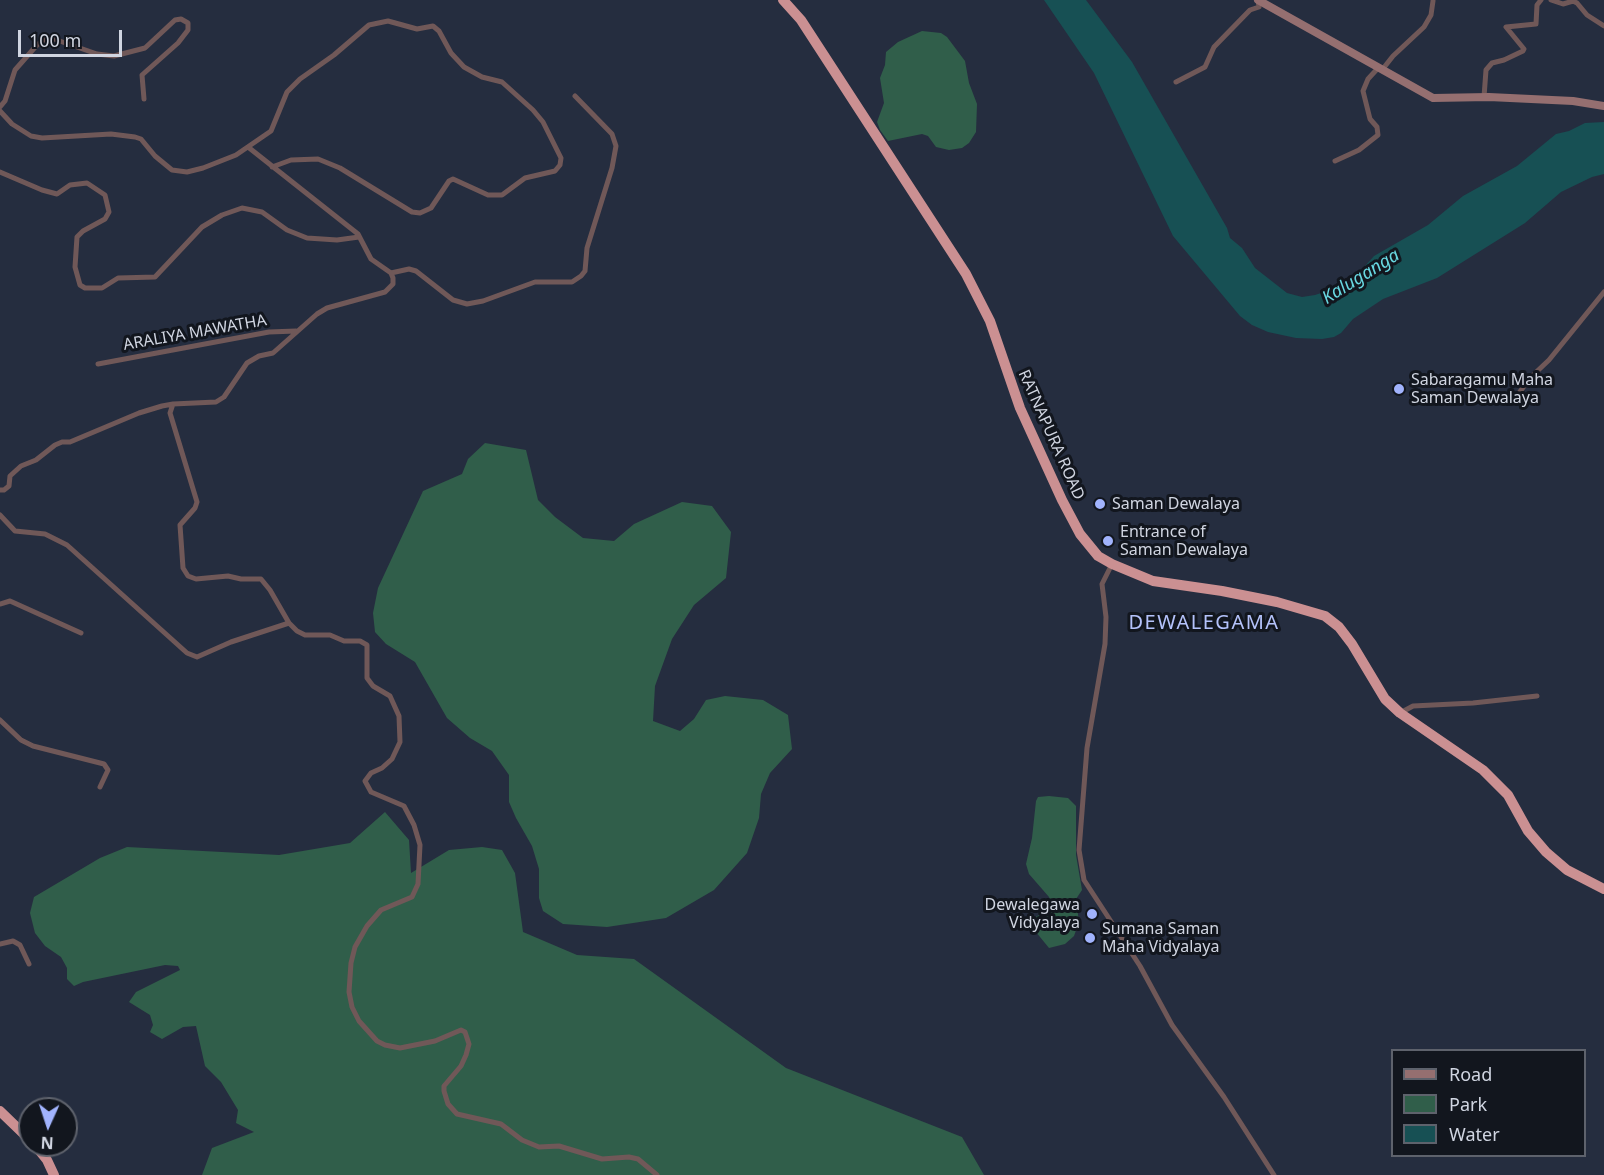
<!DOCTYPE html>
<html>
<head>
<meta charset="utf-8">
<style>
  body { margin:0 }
  #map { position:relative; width:1604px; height:1175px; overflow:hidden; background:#252d3f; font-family:"Noto Sans",sans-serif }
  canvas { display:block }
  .legend { position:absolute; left:1391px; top:1049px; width:195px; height:108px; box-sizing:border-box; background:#12161e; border:2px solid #5e626c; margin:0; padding:8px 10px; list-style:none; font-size:18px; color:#d0d5e1 }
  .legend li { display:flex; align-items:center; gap:12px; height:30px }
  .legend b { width:30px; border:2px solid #5e626c }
  .north { position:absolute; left:18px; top:1097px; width:60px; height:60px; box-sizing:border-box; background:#12161e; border:2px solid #5e626c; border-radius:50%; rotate:183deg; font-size:16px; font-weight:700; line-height:24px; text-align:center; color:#d0d5e1 }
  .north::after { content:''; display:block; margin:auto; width:21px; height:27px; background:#a1b3fd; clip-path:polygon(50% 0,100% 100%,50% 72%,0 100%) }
  .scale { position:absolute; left:18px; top:30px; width:104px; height:27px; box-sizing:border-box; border:3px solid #d0d5e1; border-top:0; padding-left:8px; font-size:18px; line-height:21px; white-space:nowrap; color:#d0d5e1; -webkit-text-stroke:4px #12161e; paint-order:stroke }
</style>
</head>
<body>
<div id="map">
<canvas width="1604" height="1175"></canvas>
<ul class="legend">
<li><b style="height:8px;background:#956f70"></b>Road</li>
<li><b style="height:16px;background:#305e4a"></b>Park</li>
<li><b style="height:16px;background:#175054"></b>Water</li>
</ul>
<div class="north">N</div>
<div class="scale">100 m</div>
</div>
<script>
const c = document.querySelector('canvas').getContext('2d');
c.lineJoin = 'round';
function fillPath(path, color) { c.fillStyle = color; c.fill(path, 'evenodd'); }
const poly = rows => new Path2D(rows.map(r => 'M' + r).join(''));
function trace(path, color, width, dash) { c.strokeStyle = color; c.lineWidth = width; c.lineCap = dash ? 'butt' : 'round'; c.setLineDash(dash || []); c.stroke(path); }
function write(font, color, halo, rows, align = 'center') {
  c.font = font + ' "Noto Sans",sans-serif'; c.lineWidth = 6; c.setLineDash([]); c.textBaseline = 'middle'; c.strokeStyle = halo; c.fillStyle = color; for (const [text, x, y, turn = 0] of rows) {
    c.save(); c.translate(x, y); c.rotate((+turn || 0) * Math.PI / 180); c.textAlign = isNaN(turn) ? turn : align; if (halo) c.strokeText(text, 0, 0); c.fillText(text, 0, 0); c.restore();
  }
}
const green = poly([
  [922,31,941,33,947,37,965,61,969,83,977,104,976,132,969,143,962,148,949,150,936,147,928,136,922,134,888,141,880,130,877,122,884,103,880,78,885,65,886,52,898,42],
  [485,443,526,450,538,500,555,517,583,538,614,541,634,524,682,502,712,506,731,532,726,578,694,605,672,639,655,686,653,721,680,731,694,719,706,700,725,696,763,700,788,715,792,749,770,773,761,794,759,818,747,853,714,890,666,918,607,927,563,924,543,911,539,898,539,869,532,846,516,818,509,802,509,775,492,751,470,738,447,718,415,662,386,644,375,632,373,613,378,588,423,491,462,474,468,459],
  [1049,796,1068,798,1076,806,1076,855,1082,890,1076,899,1079,922,1074,936,1065,944,1049,948,1031,926,1032,919,1048,910,1051,903,1049,897,1029,874,1026,864,1032,838,1036,801,1038,797],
  [385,812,409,840,411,873,449,850,482,847,502,850,515,873,523,932,577,955,634,959,786,1068,962,1137,984,1175,202,1175,212,1148,254,1132,236,1123,238,1110,221,1082,205,1066,196,1026,183,1027,162,1039,150,1032,153,1025,150,1015,129,1002,136,992,180,970,178,966,165,965,83,982,74,986,67,979,67,968,61,957,45,946,35,933,30,913,34,897,100,858,127,847,279,855,350,843]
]);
const water = poly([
  [1044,0,1086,0,1132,62,1227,228,1230,238,1242,248,1255,268,1287,293,1302,297,1315,295,1327,291,1355,277,1374,256,1428,225,1463,196,1517,166,1556,134,1569,131,1585,123,1604,122,1604,174,1592,177,1561,192,1525,223,1437,278,1383,299,1353,319,1341,333,1334,337,1322,339,1296,338,1268,332,1252,325,1240,316,1173,236,1094,73]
]);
const street = poly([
  [1551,0,1563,4,1573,1,1577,3,1587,15,1604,26],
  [1382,70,1393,56,1424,27,1431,15,1433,1],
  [1176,82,1205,67,1214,47,1250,10,1259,7,1258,0],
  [1484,97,1486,70,1492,63,1504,60,1523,51,1524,49,1506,27,1536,24,1537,5,1541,0],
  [0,107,5,101,15,70,37,45,45,39,54,39,97,54,114,56,145,48,175,20,181,19,188,23,188,30,178,43,142,75,144,99],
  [0,111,12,124,31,136,42,138,111,134,135,137,141,139,155,156,172,170,187,172,203,168,236,155,271,131,287,92,300,79,334,55,369,25,388,21,417,29,433,26,439,31,451,53,464,67,482,77,502,82,533,110,543,122,561,158,560,165,555,171,525,178,502,195,488,195,453,179,449,181,431,208,420,213,412,212,340,168,318,159,291,160,272,167],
  [248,147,358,234,371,259,391,273,393,278,393,284,385,292,327,308,317,314,273,353,259,356,247,363,224,397,216,402,173,404,170,413,197,502,195,508,180,525,183,568,188,576,196,579,228,576,241,579,261,579,270,590,289,623,297,631,305,635,330,635,344,641,360,641,367,645,367,678,373,686,390,696,399,716,400,742,392,759,382,768,371,773,365,781,371,792,404,806,414,825,420,845,418,884,412,897,381,910,367,926,355,947,351,963,349,992,352,1007,359,1021,377,1041,385,1045,400,1048,435,1041,461,1030,465,1032,469,1044,466,1055,461,1066,444,1086,444,1091,448,1104,457,1114,501,1124,522,1140,539,1147,559,1146,602,1159,629,1157,638,1159,657,1175],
  [1335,161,1359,150,1378,135,1377,127,1370,119,1363,91,1368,79,1379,67],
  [0,172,42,190,57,194,70,185,87,183,105,195,109,212,105,219,83,231,77,237,75,267,80,285,85,288,102,288,118,278,155,277,202,227,222,215,242,208,262,212,287,230,307,238,337,240,359,237],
  [391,273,409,269,416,271,453,300,467,304,483,301,535,282,572,282,581,276,585,271,587,248,612,168,616,146,612,134,575,96],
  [98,364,269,332,296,331],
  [1519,393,1530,378,1549,360,1604,292],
  [0,490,4,490,9,486,10,476,21,466,36,460,55,445,62,442,70,442,139,413,162,406,173,404],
  [0,515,15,531,45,534,67,545,187,653,197,657,231,642,289,623],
  [1112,564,1102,584,1106,617,1105,644,1087,748,1079,850,1084,880,1140,966,1172,1025,1224,1097,1274,1175],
  [0,604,10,601,81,633],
  [1400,713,1413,706,1473,703,1537,696],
  [0,720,21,740,33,746,104,764,108,770,100,787],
  [0,944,13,941,20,945,29,964]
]);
const secondary = poly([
  [1258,0,1433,98,1489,97,1573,101,1604,106]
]);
const highway = poly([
  [783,0,801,20,966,274,990,321,1020,408,1062,500,1080,534,1098,556,1112,564,1153,581,1222,591,1277,602,1325,616,1339,627,1352,644,1385,699,1400,713,1483,770,1508,795,1528,831,1546,852,1567,870,1604,889],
  [0,1111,30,1140],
  [35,1145,47,1160,54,1175]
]);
const markers = [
  [1399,389,6,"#a1b3fd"],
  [1100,504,6,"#a1b3fd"],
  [1108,541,6,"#a1b3fd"],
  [1092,914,6,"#a1b3fd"],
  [1090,938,6,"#a1b3fd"]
];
const streetNames = [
  ["ARALIYA MAWATHA",195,333,-10],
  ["RATNAPURA ROAD",1051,435,66]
];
const poiNames = [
  ["Sabaragamu Maha",1411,380],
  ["Saman Dewalaya",1411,398],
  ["Saman Dewalaya",1112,504],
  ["Entrance of",1120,532],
  ["Saman Dewalaya",1120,550],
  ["Dewalegawa",1080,905,"right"],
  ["Vidyalaya",1080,923,"right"],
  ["Sumana Saman",1102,929],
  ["Maha Vidyalaya",1102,947]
];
const waterNames = [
  ["Kaluganga",1361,277,-32]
];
const quarterNames = [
  ["DEWALEGAMA",1204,623]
];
fillPath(green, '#305e4a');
fillPath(water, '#175054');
trace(street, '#705858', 5);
trace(secondary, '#956f70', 8);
trace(highway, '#cb9092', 10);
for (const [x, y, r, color] of markers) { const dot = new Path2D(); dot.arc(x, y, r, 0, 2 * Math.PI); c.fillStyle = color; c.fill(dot); trace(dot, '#12161e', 2); }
write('16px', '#d0d5e1', '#12161e', streetNames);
write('16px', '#d0d5e1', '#12161e', poiNames, 'left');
write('italic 18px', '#68d7e0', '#12161e', waterNames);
c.letterSpacing = '1.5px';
write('20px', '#b4c2fa', '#12161e', quarterNames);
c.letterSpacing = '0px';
</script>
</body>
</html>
